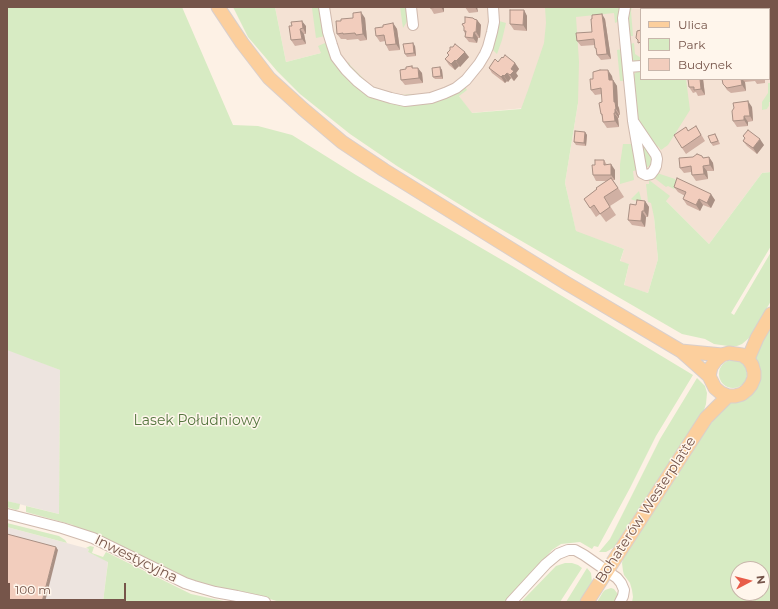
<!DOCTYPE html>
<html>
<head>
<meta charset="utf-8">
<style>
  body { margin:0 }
  #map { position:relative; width:778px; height:609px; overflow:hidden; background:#fdf1e5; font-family:Montserrat,sans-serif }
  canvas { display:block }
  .frame { position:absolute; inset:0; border:8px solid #76554a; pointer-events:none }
  .legend { position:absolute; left:640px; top:8px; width:130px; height:72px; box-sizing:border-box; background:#fff6ec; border:1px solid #c8b6ab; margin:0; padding:5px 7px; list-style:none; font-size:12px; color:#76554a }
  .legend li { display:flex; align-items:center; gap:8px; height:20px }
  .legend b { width:20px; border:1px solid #c8b6ab }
  .north { position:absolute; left:730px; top:561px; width:40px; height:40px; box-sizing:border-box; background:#fff6ec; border:1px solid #c8b6ab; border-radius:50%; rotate:83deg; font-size:11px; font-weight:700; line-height:16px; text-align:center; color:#76554a }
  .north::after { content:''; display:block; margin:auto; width:14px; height:18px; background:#e85d49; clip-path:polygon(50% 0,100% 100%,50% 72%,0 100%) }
  .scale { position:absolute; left:8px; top:583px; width:118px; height:18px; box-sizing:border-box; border:2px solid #76554a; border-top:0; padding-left:5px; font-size:12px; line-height:14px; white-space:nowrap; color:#76554a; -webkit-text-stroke:3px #fff6ec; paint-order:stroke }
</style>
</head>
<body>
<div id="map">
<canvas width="778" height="609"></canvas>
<div class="frame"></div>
<ul class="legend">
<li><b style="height:5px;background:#fccf9d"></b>Ulica</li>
<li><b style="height:11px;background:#d7ebc3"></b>Park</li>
<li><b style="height:11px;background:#f2cdbd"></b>Budynek</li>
</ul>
<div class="north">N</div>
<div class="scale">100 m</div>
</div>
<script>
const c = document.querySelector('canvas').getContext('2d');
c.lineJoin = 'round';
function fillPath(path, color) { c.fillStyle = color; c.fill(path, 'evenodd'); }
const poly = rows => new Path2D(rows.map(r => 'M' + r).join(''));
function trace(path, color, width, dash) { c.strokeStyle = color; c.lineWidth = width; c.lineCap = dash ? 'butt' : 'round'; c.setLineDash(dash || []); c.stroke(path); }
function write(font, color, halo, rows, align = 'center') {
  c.font = font + ' Montserrat,sans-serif'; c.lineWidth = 3; c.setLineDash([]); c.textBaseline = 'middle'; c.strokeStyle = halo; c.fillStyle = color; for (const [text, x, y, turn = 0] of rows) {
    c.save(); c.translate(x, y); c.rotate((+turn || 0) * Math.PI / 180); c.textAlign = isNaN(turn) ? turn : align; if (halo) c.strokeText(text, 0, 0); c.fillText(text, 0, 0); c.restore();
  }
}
const residential = poly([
  [275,7,771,7,771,172,762,173,709,244,666,201,654,217,658,259,648,293,624,286,629,264,620,262,624,249,576,232,565,183,578,103,471,113,454,89,418,100,371,92,321,53,286,62],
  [641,9,769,9,769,79,641,79]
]);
const industrial = poly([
  [7,348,60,370,59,514,7,501],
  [7,527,89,549,88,552,108,561,103,602,7,602]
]);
const green = poly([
  [7,7,182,7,233,125,258,126,292,135,356,175,514,267,693,375,656,436,630,488,598,547,594,546,592,549,580,542,561,544,552,550,522,585,505,602,280,602,253,594,193,582,108,540,74,527,73,525,26,512,26,506,59,514,60,370,7,350],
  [233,7,275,7,286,62,321,53,318,46,325,43,327,44,335,63,396,103,464,85,467,90,459,96,472,113,521,109,528,90,544,43,546,23,545,7,621,7,620,19,617,22,615,23,614,13,576,17,579,62,578,103,565,183,576,231,624,249,620,261,629,264,624,285,648,293,658,259,654,217,651,203,648,202,646,184,649,184,649,180,670,196,666,201,709,244,762,173,771,172,771,246,731,313,734,315,771,252,771,301,749,338,742,344,737,346,728,346,714,344,705,339,682,334,480,217,397,166,350,134,300,94,277,71,248,37],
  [316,7,321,7,325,36,316,38,312,8],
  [400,7,407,7,408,20,403,28],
  [629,7,632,7,631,11,633,36,631,36,629,35,627,20],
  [499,21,506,23,502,40,497,54,491,48],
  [634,43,635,54,641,58,641,62,636,62,631,59,630,44],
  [622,49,626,81,620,81,617,50],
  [349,62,350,65,371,86,400,95,415,94,415,98,411,98,374,90,346,65],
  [641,70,641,79,686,79,690,110,668,145,661,150,658,146,656,148,639,122,632,77,636,72],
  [768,83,771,83,771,102,769,102,769,106,768,107,767,109,762,110,762,102,768,93],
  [638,136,653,157,652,162,648,167,646,167],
  [623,144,634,144,638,170,633,171,634,180,620,184,620,164],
  [657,173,675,179,678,183,674,189,668,186,666,187,652,176],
  [639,191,642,202,633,200,631,199],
  [771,320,771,602,632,602,633,597,632,590,630,583,624,575,623,571,622,563,623,559,711,419,730,402,741,400,755,359],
  [738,569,762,569,762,593,738,593],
  '719 374a14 14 0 1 1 28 0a14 14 0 1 1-28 0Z',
  [697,378,705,386,707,393,706,404,702,416,689,436,653,488,616,545,613,548,606,552,599,552,610,539,660,439],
  [7,501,20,504,19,509,16,510,7,507],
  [7,523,59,536,65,540,67,543,7,527],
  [90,546,94,547,92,553,103,557,106,552,191,594,228,602,103,602,108,562,88,552,89,549,86,548],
  [565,563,572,563,578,565,582,568,560,602,521,602,556,566],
  [587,568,591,573,592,582,591,585,580,602,566,602],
  [611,588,614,589,617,593,618,596,616,602,597,602,603,592,605,590]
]);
const minor = poly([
  [324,7,328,32,332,45,336,57,346,70,357,81,371,92,391,98,405,101,431,98,445,93,456,88,466,80,479,64,485,54,488,47,492,32,494,22,493,7],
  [411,7,413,25],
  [625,7,623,18,624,29,633,121,642,173,646,175,651,174,654,170,656,166,657,159,656,155,633,121],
  [769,52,771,52],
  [628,67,641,66],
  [7,514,62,528,93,538,185,583,194,586,215,592,237,596,265,602],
  [511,602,546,564,558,554,568,550,575,550,584,555,617,578,621,583,624,590,623,596,620,602]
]);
const major = poly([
  [218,7,242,43,269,78,303,109,342,142,384,170,566,283,681,351,709,376],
  [681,351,722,355],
  [729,353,742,355,748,359,752,365,754,372,754,378,751,385,747,390,742,394,735,396,728,396,721,393,715,388,709,376,711,367,716,360,722,355,729,353],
  [748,359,757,338,771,314],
  [587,602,706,418,728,396]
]);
const wall = poly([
  [430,7,444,7,444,12,434,14],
  [465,7,477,7,478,12,469,13],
  [524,10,527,16,527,31,514,30,510,24],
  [365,18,367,40,360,41,358,39,347,40,346,39,341,39,337,34],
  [474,19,477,20,481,25,480,38,478,38,477,43,469,42,465,37,465,34,464,31],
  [605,19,611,59,601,60,597,55,597,50,595,48,595,45,581,46,577,41,592,32],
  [393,23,397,29,400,50,389,51,386,45,385,41,380,42,376,36,383,27],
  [289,26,306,26,306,34,304,34,306,44,295,46,291,40],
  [415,46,416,56,407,57,405,54],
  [447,53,469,57,460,67,459,66,455,70,449,65,445,59,449,55],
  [498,62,515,63,519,69,516,73,518,76,514,81,511,78,508,82,507,81,505,83,492,73,489,68],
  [412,66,413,68,422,73,423,83,405,85,401,80,406,69],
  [440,67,442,70,443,79,435,79,433,77],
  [612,76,613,80,617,86,618,106,619,108,620,115,619,115,619,118,618,118,619,127,607,128,603,122,602,116,601,114,602,102,602,94,595,95,591,90],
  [688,79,703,79,705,95,698,96,696,92,693,93,689,87],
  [722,79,765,79,765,83,757,84,755,81,745,82,746,91,731,93,727,90,723,84],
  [752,107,753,121,748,122,748,126,737,127,733,121],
  [696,126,705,141,686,154,682,148,688,131],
  [585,132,587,135,586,146,576,145,574,142],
  [715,134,717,137,720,144,713,146,711,143],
  [743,136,764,145,757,154,747,146,743,141,745,138],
  [709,157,713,163,714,171,707,171,708,179,696,181,692,175,691,172,684,173,680,168,703,158],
  [604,160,607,165,615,170,615,180,613,180,624,197,610,206,616,215,606,222,600,214,596,217,584,199,607,181,596,181,593,175,595,165],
  [674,187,715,200,711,208,703,205,700,211,687,205,683,199,685,196,678,192],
  [645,201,649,207,648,217,646,217,645,227,632,225,628,220,636,205]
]);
const shadedWall = poly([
  [441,7,444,7,444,12],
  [475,7,477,7,478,12],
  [524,10,527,16,527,31,523,25],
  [361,12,365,18,367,40,363,34],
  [602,14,605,19,611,59,607,54],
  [477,20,481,25,480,38,476,32],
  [302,21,306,26,306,34,303,28],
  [393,23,397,29,400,50,396,44],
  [300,29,304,34,306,44,302,39],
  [474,32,478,38,477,43,473,38],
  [413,43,415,46,416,56,414,53],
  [465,52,469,57,460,67,456,61],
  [455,60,459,66,455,70,451,64],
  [515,63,519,69,516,73,518,76,514,81,510,75,511,69],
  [440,67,442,70,443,79,441,76],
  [418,68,422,73,423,83,419,78],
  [608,70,612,76,613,85,613,80,617,86,618,106,619,108,620,115,616,109,614,102,609,80],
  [507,73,511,78,508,82,504,76],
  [503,75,507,81,505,83,501,77],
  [700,79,703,79,705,95,701,89],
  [741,79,742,79,745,82,746,91,742,85],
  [748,101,752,107,753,121,750,116],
  [615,109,619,115,619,118,615,113],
  [614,113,618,118,619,127,615,121],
  [744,116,748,122,748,126,744,120],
  [585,132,587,135,586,146,584,143],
  [760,139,764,145,757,154,753,148],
  [709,157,713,163,714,171,710,165],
  [611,164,615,170,615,180,611,175],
  [703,166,707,171,708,179,704,174],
  [711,194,715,200,711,208,707,203],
  [699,199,703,205,700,211,696,205],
  [645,201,649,207,648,217,644,211],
  [642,211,646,217,645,227,641,221],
  [56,547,58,550,45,602,42,602]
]);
const building = poly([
  [430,7,439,7,430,8,430,7],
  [510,10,524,10,523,25,510,24,510,10],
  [361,12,363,34,356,35,355,33,343,34,343,33,337,34,336,21,341,21,341,19,353,18,353,13,361,12],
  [602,14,607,54,597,55,596,48,595,48,594,39,577,41,576,33,592,32,591,19,592,19,592,15,602,14],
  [769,14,771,14,771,24,769,24,769,14],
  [465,17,473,18,474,19,477,20,476,32,474,32,473,38,465,37,466,31,464,31,464,27,462,24,465,23,465,17],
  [302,21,303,28,300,29,302,39,291,40,289,26,292,26,291,22,302,21],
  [393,23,396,44,386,45,384,35,376,36,375,28,383,27,383,25,393,23],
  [641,30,641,42,638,43,638,40,636,38,637,31,641,30],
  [413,43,414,53,405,54,403,44,413,43],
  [455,44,465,52,456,61,455,60,451,64,445,59,449,55,447,53,450,50,450,47,453,47,455,44],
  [505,55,515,63,511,69,514,71,510,75,507,73,504,76,503,75,501,77,489,68,495,59,498,62,502,57,503,58,505,55],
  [412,66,412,68,418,68,419,78,401,80,400,70,406,69,406,67,412,66],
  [440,67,441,76,433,77,432,68,440,67],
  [600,70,608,70,609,80,613,80,614,102,615,102,616,109,615,109,615,113,614,113,615,121,603,122,602,114,601,114,599,103,602,102,601,88,591,90,590,79,593,79,593,72,600,70],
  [688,79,700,79,701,89,694,90,694,87,689,87,688,79],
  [722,79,741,79,742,85,727,88,723,84,722,79],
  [748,101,750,116,744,116,744,120,733,121,732,111,734,108,733,103,748,101],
  [696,126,701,135,682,148,674,135,686,127,688,131,696,126],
  [748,130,760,139,753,148,743,141,745,138,743,136,748,130],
  [575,131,585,132,584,143,574,142,575,131],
  [715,134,718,141,711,143,708,136,715,134],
  [697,154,702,156,703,158,709,157,710,165,703,166,704,174,692,175,691,166,680,168,679,158,693,157,697,154],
  [595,160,604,160,604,165,611,164,611,175,593,175,592,165,595,165,595,160],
  [611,178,618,188,604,197,610,207,600,214,594,205,590,208,584,199,597,189,596,188,611,178],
  [677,178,711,194,707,203,699,199,696,205,683,199,686,192,674,187,677,178],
  [637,200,645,201,644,211,642,211,641,221,628,220,630,204,636,205,637,200],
  [7,534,56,547,42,602,7,602,7,534]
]);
const parkNames = [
  ["Lasek Południowy",197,421]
];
const streetNames = [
  ["Bohaterów Westerplatte",646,510,-57],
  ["Inwestycyjna",136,559,26]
];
fillPath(residential, '#f4e2d4');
fillPath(industrial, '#ede4df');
fillPath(green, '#d7ebc3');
trace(minor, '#d0baae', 12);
trace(major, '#d9cfcc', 15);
trace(minor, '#fff', 10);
trace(major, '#fccf9d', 13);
fillPath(wall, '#d0b0a3');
fillPath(shadedWall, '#a99084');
fillPath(building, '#f2cdbd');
trace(building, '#a99084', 1);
write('14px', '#55763f', '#fff6ec', parkNames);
write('14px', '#76554a', '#fff6ec', streetNames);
</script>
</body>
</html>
